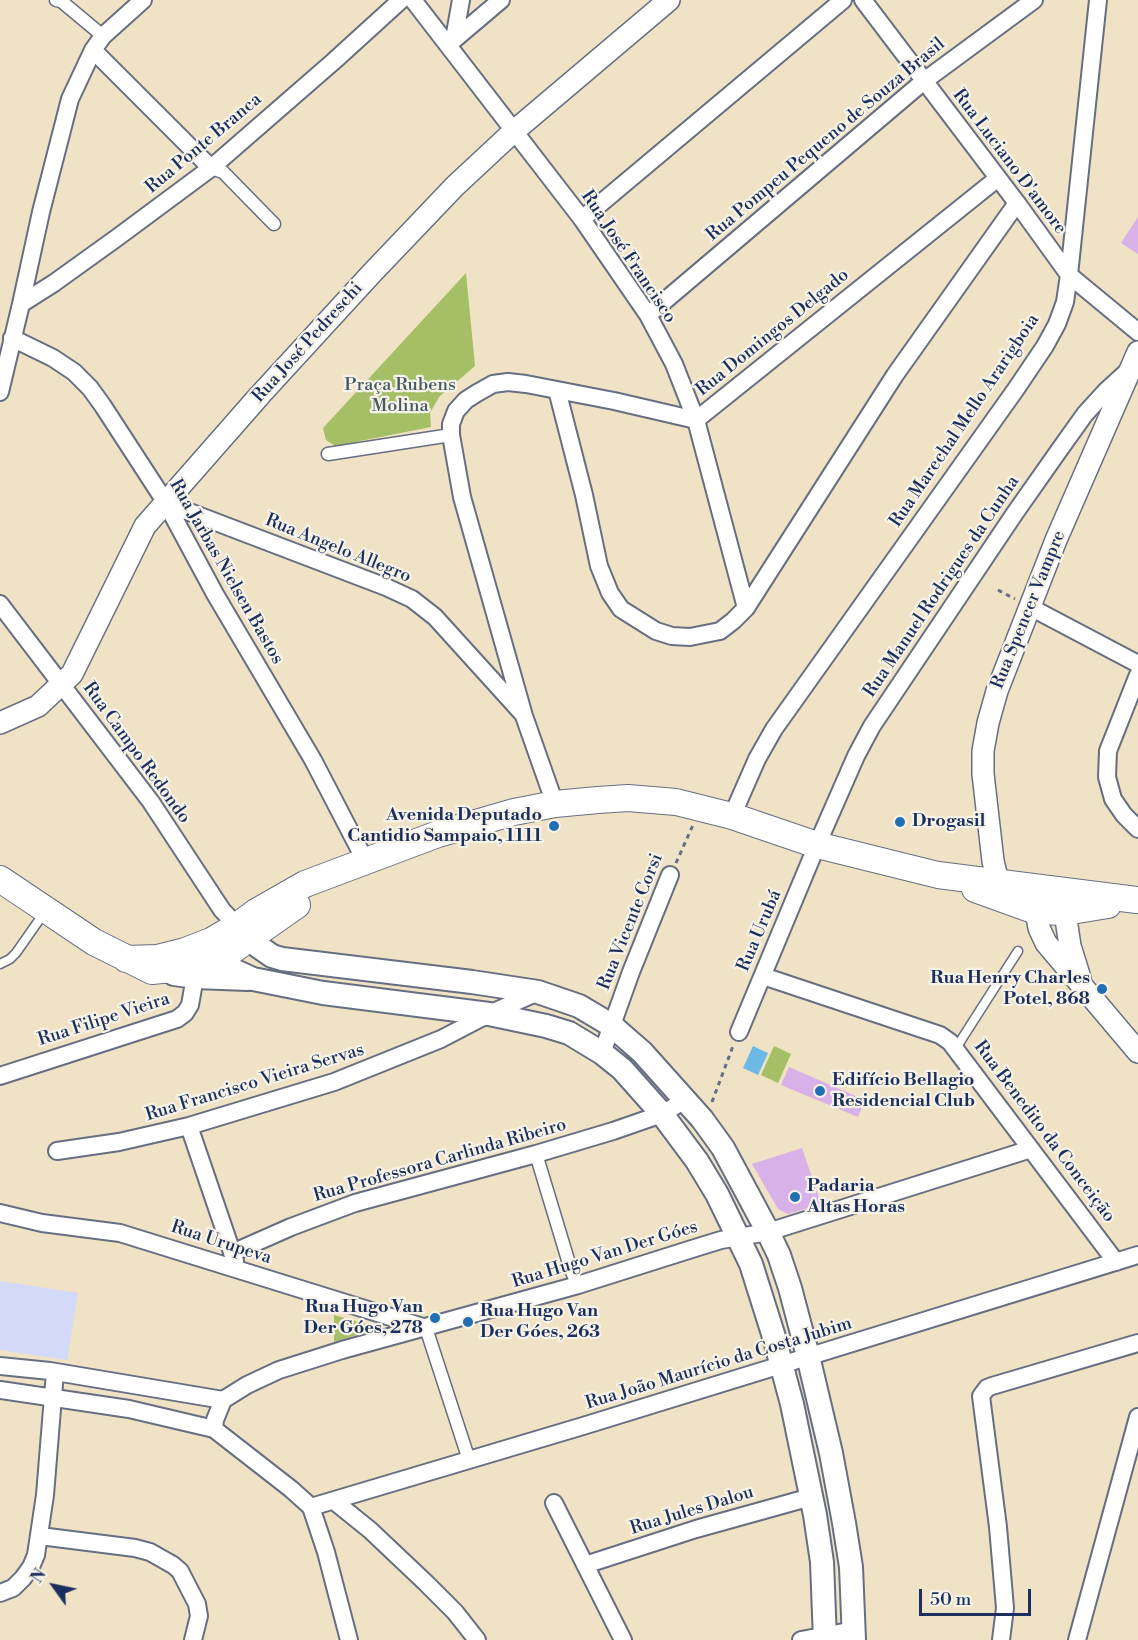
<!DOCTYPE html>
<html>
<head>
<meta charset="utf-8">
<style>
  body { margin:0 }
  #map { position:relative; width:1138px; height:1640px; overflow:hidden; background:#f0e2c5; font-family:"Libre Bodoni",serif }
  canvas { display:block }
  .north { position:absolute; left:24px; top:1556px; width:60px; height:60px; -webkit-text-stroke:4px #f7f3e8; paint-order:stroke; rotate:303deg; font-size:16px; font-weight:700; line-height:24px; text-align:center; color:#1b2f5e }
  .north::after { content:''; display:block; margin:auto; width:21px; height:27px; background:#1b2f5e; clip-path:polygon(50% 0,100% 100%,50% 72%,0 100%) }
  .scale { position:absolute; left:919px; top:1589px; width:112px; height:27px; box-sizing:border-box; border:3px solid #1b2f5e; border-top:0; padding-left:8px; font-size:18px; line-height:21px; white-space:nowrap; color:#1b2f5e; -webkit-text-stroke:4px #f7f3e8; paint-order:stroke }
</style>
</head>
<body>
<div id="map">
<canvas width="1138" height="1640"></canvas>
<div class="north">N</div>
<div class="scale">50 m</div>
</div>
<script>
const c = document.querySelector('canvas').getContext('2d');
c.lineJoin = 'round';
function fillPath(path, color) { c.fillStyle = color; c.fill(path, 'evenodd'); }
const poly = rows => new Path2D(rows.map(r => 'M' + r).join(''));
function trace(path, color, width, dash) { c.strokeStyle = color; c.lineWidth = width; c.lineCap = dash ? 'butt' : 'round'; c.setLineDash(dash || []); c.stroke(path); }
function write(font, color, halo, rows, align = 'center') {
  c.font = font + ' "Libre Bodoni",serif'; c.lineWidth = 4.5; c.setLineDash([]); c.textBaseline = 'middle'; c.strokeStyle = halo; c.fillStyle = color; for (const [text, x, y, turn = 0] of rows) {
    c.save(); c.translate(x, y); c.rotate((+turn || 0) * Math.PI / 180); c.textAlign = isNaN(turn) ? turn : align; if (halo) c.strokeText(text, 0, 0); c.fillText(text, 0, 0); c.restore();
  }
}
const built = poly([
  [0,1281,78,1293,67,1360,0,1350]
]);
const green = poly([
  [466,273,475,366,439,397,430,413,431,427,360,441,337,447,326,440,323,428],
  [774,1046,791,1054,778,1083,761,1075],
  [334,1315,373,1326,376,1327,373,1330,334,1342]
]);
const water = poly([
  [753,1046,768,1053,758,1075,743,1068]
]);
const building = poly([
  [1138,217,1138,254,1121,243],
  [789,1067,865,1100,858,1117,781,1085],
  [802,1148,821,1204,788,1214,778,1209,752,1164]
]);
const path = poly([
  [998,590,1015,599],
  [676,863,693,825],
  [712,1102,733,1046]
]);
const service = poly([
  [0,964,10,959,16,953,44,913],
  [956,1048,1018,951]
]);
const pedestrian = poly([
  [56,0,61,1,103,36],
  [211,168,223,172,274,224],
  [328,454,451,435],
  [536,1154,571,1270,578,1285],
  [426,1328,469,1460]
]);
const minor = poly([
  [413,0,582,219,648,315,674,364,696,420,746,608],
  [863,0,1017,203,1069,275,1138,332],
  [454,39,461,0],
  [449,44,501,0],
  [93,50,211,168],
  [582,219,843,0],
  [21,304,54,283,118,237,211,168,334,61,401,0],
  [648,315,924,81,1034,0],
  [12,338,53,358,74,372,90,388,103,406,166,503,215,594,313,760,366,862],
  [557,390,584,495,599,566,610,593,621,609,656,631,672,636,690,637,720,631,733,621,746,608,895,375,1017,203],
  [0,392,21,304,41,212,70,99,93,50,103,36,143,0],
  [166,503,386,587,412,599,435,617,522,713],
  [0,604,151,802,222,910,237,926],
  [1030,607,1138,664],
  [1138,675,1108,751,1107,777,1113,799,1124,815,1138,829],
  [555,804,524,716,462,497,451,435,451,424,456,411,466,400,477,393,493,384,508,382,526,384,614,401,696,420,998,178],
  [732,816,757,759,774,729,1016,389,1045,346,1057,324,1065,302,1069,275,1098,0],
  [763,976,940,1035,950,1042,1116,1262],
  [739,1032,817,845,856,756,872,726,1015,513,1060,449,1085,414,1106,391,1129,370],
  [602,1053,631,972,670,875],
  [0,1076,177,1019,185,1013,190,1005,195,977],
  [189,1126,235,1261],
  [57,1151,119,1142,189,1126,334,1082,441,1039,489,1014,538,992],
  [0,1213,42,1223,120,1233,426,1328],
  [232,1253,291,1227,355,1203,536,1154,613,1131,662,1114,685,1100],
  [0,1366,50,1371,223,1400],
  [0,1390,129,1409,214,1429,291,1489,311,1507,326,1552,349,1640],
  [214,1429,215,1420,223,1400,247,1385,279,1370,342,1350,578,1285,695,1248,721,1240,768,1232,1031,1149],
  [334,1501,370,1530,426,1583,455,1612,477,1640],
  [554,1503,623,1640],
  [311,1507,583,1426,1138,1255],
  [40,1536,135,1548,150,1552,173,1565,180,1571,197,1604,199,1616,193,1640],
  [585,1565,696,1529,811,1497],
  [0,1593,13,1588,23,1578,31,1567,36,1555,45,1495,55,1372],
  [801,1640,854,1630],
  [1001,1640,1005,1608,998,1527,981,1396,987,1388,992,1386,1138,1343],
  [1077,1640,1138,1417]
]);
const tertiary = poly([
  [0,723,38,706,72,674,145,526,260,395,372,273,455,186,513,132,669,0],
  [998,882,993,861,983,774,983,751,988,723,997,691,1056,540,1138,352],
  [1037,897,1036,911,1039,928,1046,943,1138,1052],
  [1061,898,1065,912,1070,946,1080,978]
]);
const secondary = poly([
  [238,927,249,940,272,956,282,959,472,982,538,992,579,1006,611,1025,642,1052,702,1119,723,1148,768,1232,779,1255,790,1288,808,1356,831,1453,844,1523,851,1567,854,1640],
  [213,945,220,959,231,969,253,979,323,993,489,1014,546,1026,569,1033,602,1053,622,1069,662,1114,697,1161,717,1194,751,1264,774,1337,792,1404,815,1515,822,1562,825,1640],
  [174,974,195,977,248,979]
]);
const primary = poly([
  [0,879,94,942,152,971,191,967,220,959,297,905],
  [975,889,1036,911,1065,912,1108,905],
  [126,959,157,958,185,951,211,941,237,926,256,912,305,884,438,834,514,812,555,804,598,800,628,798,676,802,732,816,817,845,938,875,1137,900]
]);
const markers = [
  [900,822,6,"#1f6fb2"],
  [554,826,6,"#1f6fb2"],
  [1102,989,6,"#1f6fb2"],
  [820,1091,6,"#1f6fb2"],
  [795,1197,6,"#1f6fb2"],
  [435,1318,6,"#1f6fb2"],
  [468,1322,6,"#1f6fb2"]
];
const streetNames = [
  ["Rua Pompeu Pequeno de Souza Brasil",826,140,-40],
  ["Rua Ponte Branca",204,144,-40],
  ["Rua Luciano D'amore",1009,162,53],
  ["Rua José Francisco",628,257,56],
  ["Rua Domingos Delgado",773,333,-39],
  ["Rua José Pedreschi",308,343,-48],
  ["Rua Marechal Mello Ararigboia",965,421,-56],
  ["Rua Angelo Allegro",338,549,22],
  ["Rua Jarbas Nielsen Bastos",226,572,60],
  ["Rua Manuel Rodrigues da Cunha",942,587,-56],
  ["Rua Spencer Vampre",1029,610,-68],
  ["Rua Campo Redondo",136,753,54],
  ["Rua Vicente Corsi",631,922,-68],
  ["Rua Urubá",760,931,-67],
  ["Rua Filipe Vieira",104,1020,-18],
  ["Rua Francisco Vieira Servas",255,1083,-17],
  ["Rua Benedito da Conceição",1044,1132,53],
  ["Rua Professora Carlinda Ribeiro",440,1161,-16],
  ["Rua Urupeva",221,1243,18],
  ["Rua Hugo Van Der Góes",605,1255,-17],
  ["Rua João Maurício da Costa Jubim",719,1364,-17],
  ["Rua Jules Dalou",692,1511,-17]
];
const parkNames = [
  ["Praça Rubens",400,386],
  ["Molina",400,407]
];
const poiNames = [
  ["Avenida Deputado",542,816,"right"],
  ["Cantidio Sampaio, 1111",542,837,"right"],
  ["Drogasil",912,822],
  ["Rua Henry Charles",1090,979,"right"],
  ["Potel, 868",1090,1000,"right"],
  ["Edifício Bellagio",832,1081],
  ["Residencial Club",832,1102],
  ["Padaria",807,1187],
  ["Altas Horas",807,1208],
  ["Rua Hugo Van",423,1308,"right"],
  ["Der Góes, 278",423,1329,"right"],
  ["Rua Hugo Van",480,1312],
  ["Der Góes, 263",480,1333]
];
fillPath(built, '#d2d9f9');
fillPath(green, '#a4bf65');
fillPath(water, '#6cb9e6');
fillPath(building, '#d8b1e8');
trace(service, '#666e82', 11);
trace(pedestrian, '#666e82', 15);
trace(minor, '#666e82', 20);
trace(tertiary, '#666e82', 24);
trace(secondary, '#666e82', 26);
trace(primary, '#666e82', 28);
trace(path, '#666e82', 3, [4.5, 4.5]);
trace(service, '#fff', 8);
trace(pedestrian, '#fff', 12);
trace(minor, '#fff', 16);
trace(tertiary, '#fff', 21);
trace(secondary, '#fff', 22);
trace(primary, '#fff', 26);
for (const [x, y, r, color] of markers) { const dot = new Path2D(); dot.arc(x, y, r, 0, 2 * Math.PI); c.fillStyle = color; c.fill(dot); trace(dot, '#f7f3e8', 2); }
write('18px', '#1b2f5e', '#f7f3e8', streetNames);
write('18px', '#445a60', '#f7f3e8', parkNames);
write('bold 18px', '#1b2f5e', '#f7f3e8', poiNames, 'left');
</script>
</body>
</html>
